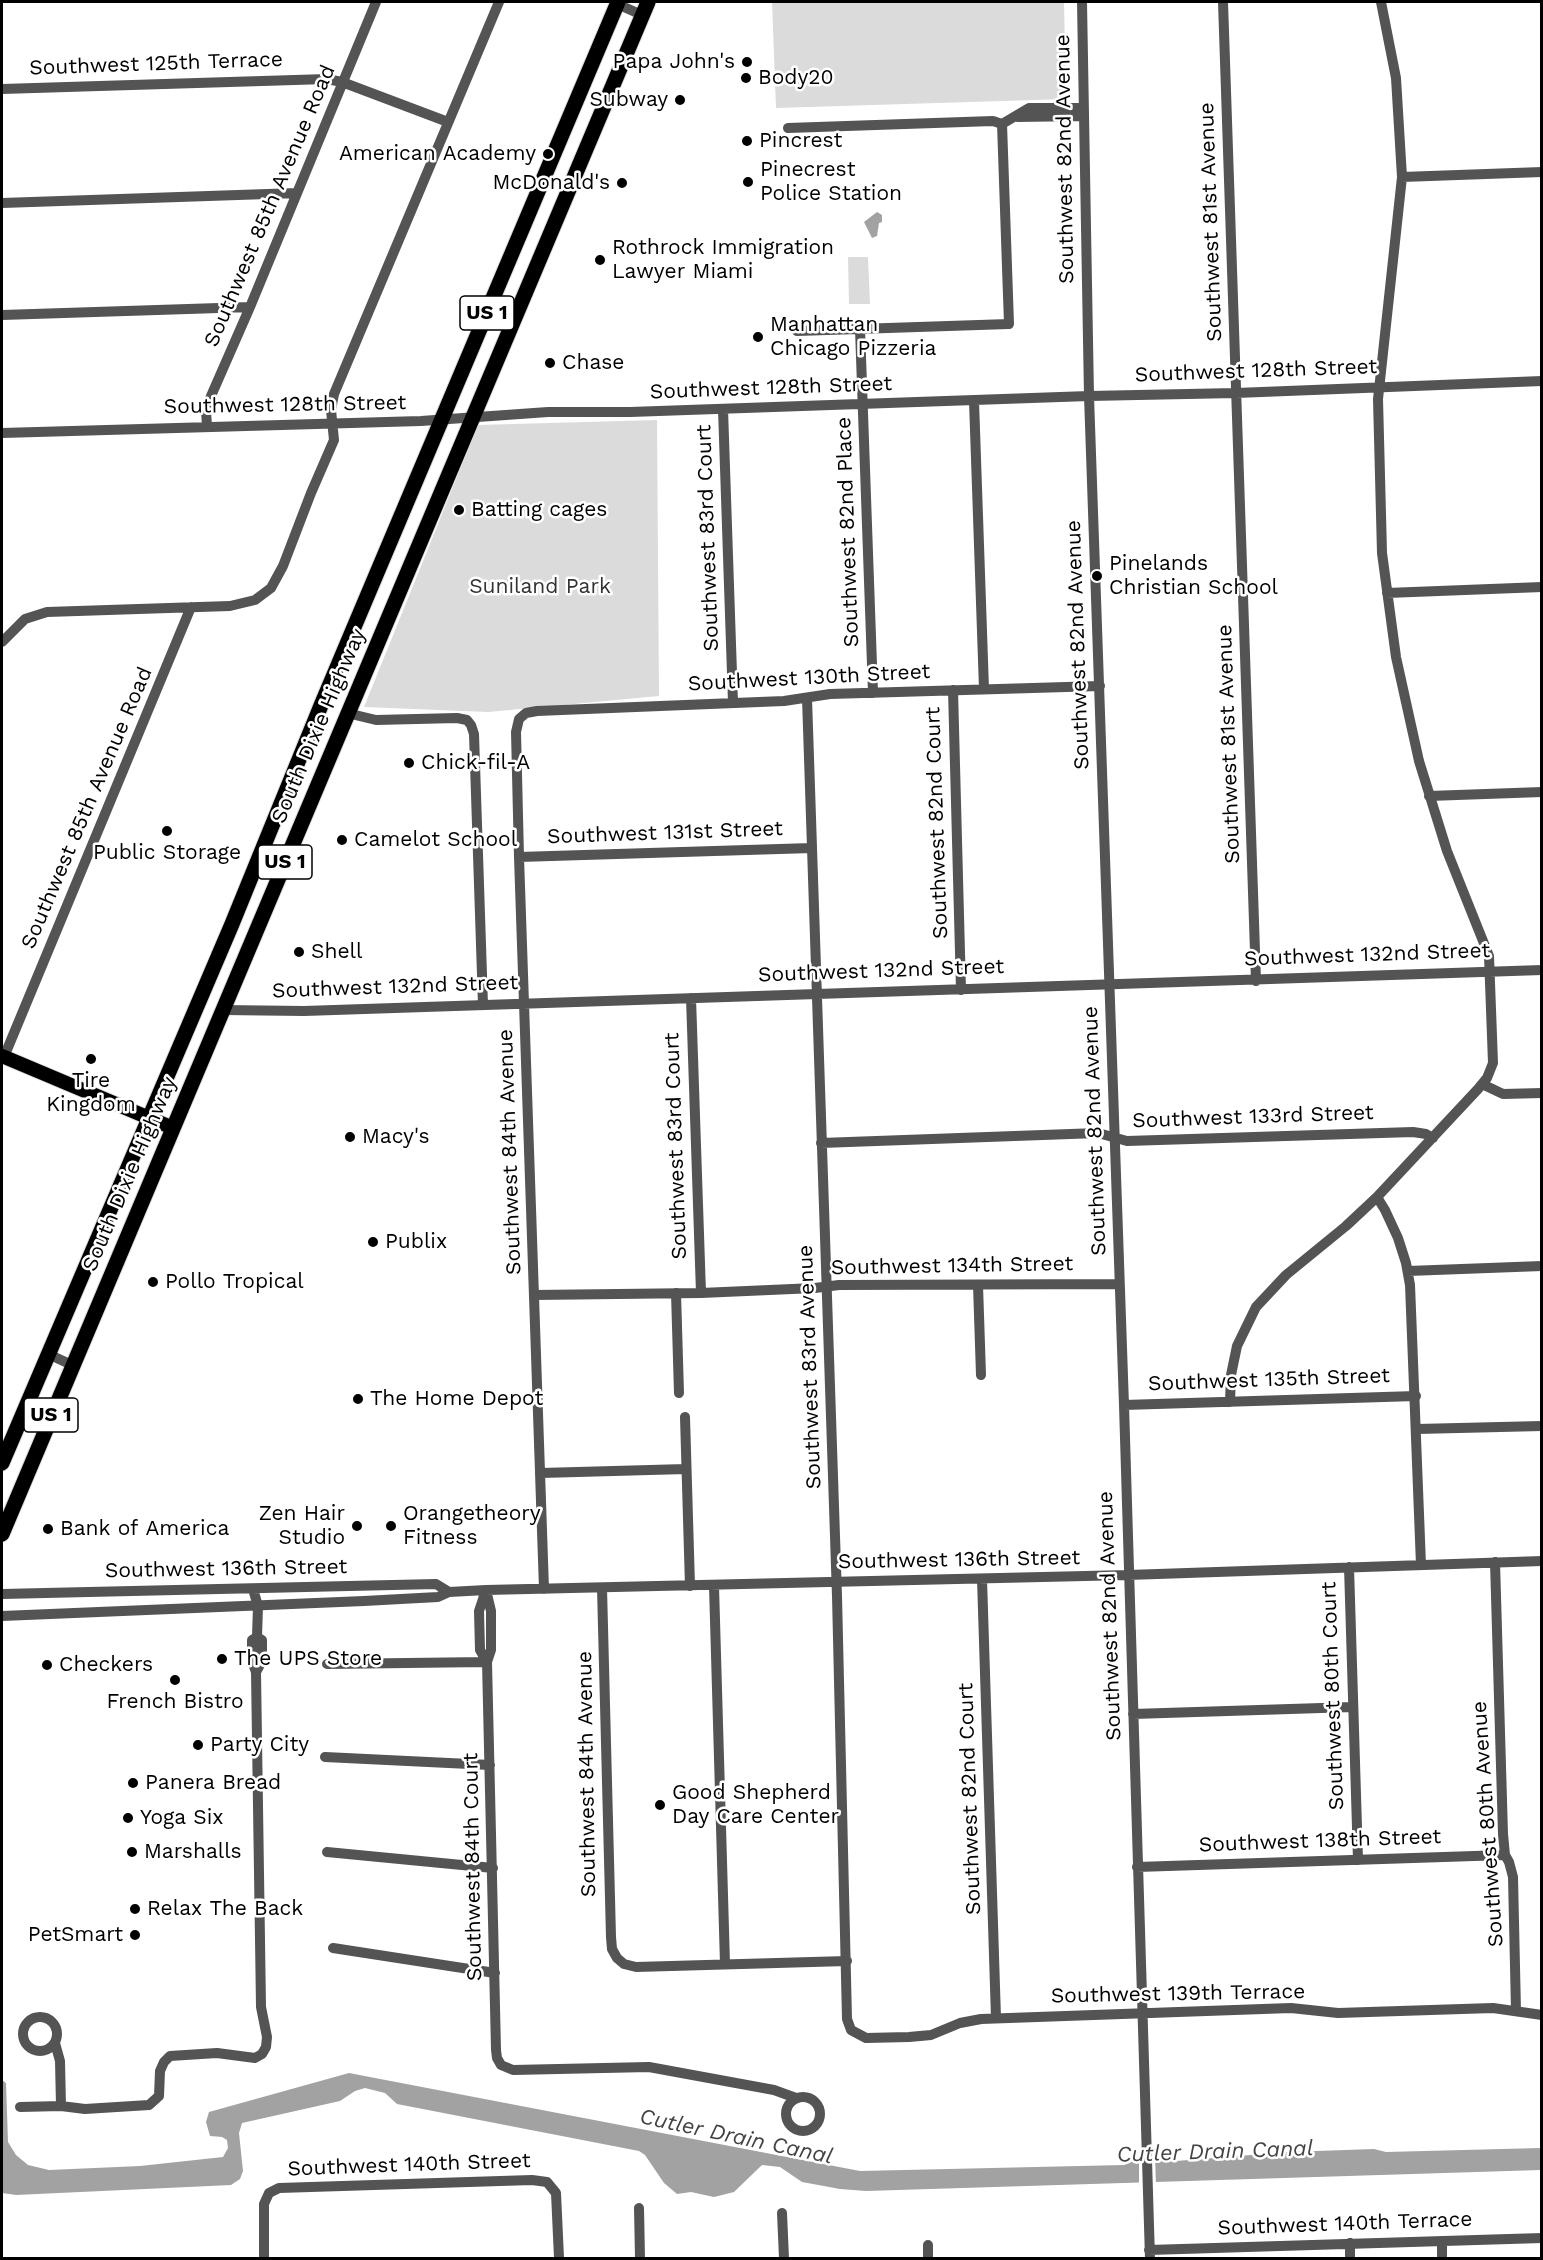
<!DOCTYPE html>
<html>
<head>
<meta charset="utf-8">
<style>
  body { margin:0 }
  #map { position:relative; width:1543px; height:2260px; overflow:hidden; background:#fff; font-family:"Work Sans",sans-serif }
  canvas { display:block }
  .frame { position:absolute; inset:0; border:3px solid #000; pointer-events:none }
</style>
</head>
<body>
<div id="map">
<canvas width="1543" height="2260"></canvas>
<div class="frame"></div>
</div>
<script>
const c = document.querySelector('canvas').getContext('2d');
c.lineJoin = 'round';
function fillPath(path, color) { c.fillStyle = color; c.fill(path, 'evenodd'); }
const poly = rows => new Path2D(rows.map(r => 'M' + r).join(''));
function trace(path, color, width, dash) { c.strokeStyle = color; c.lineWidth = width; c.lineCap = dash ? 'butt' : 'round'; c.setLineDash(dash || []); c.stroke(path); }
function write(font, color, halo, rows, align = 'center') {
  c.font = font + ' "Work Sans",sans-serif'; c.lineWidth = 5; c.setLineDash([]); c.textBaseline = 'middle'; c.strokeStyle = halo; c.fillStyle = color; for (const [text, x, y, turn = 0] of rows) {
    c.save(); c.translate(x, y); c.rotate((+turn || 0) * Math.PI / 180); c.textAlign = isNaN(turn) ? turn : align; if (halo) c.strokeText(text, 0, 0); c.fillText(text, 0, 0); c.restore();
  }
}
const green = poly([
  [772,2,1064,2,1066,99,776,108],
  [848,257,868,257,870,304,849,304],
  [657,420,659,696,488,712,364,707,478,425]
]);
const water = poly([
  [877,212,882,215,882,222,879,223,877,236,872,238,864,222],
  [349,2073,860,2171,1124,2165,1136,2160,1176,2161,1288,2152,1374,2149,1386,2152,1541,2148,1541,2170,866,2191,840,2189,802,2182,780,2167,762,2165,734,2192,714,2197,691,2192,677,2194,664,2183,645,2155,639,2151,397,2104,385,2093,365,2088,355,2091,340,2101,242,2123,239,2133,243,2171,240,2179,231,2185,16,2195,2,2193,2,2080,6,2083,8,2142,16,2155,28,2165,49,2170,140,2166,223,2157,228,2148,227,2140,222,2137,210,2136,206,2122,209,2112]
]);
const pier = poly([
  [1139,2157,1155,2157,1156,2186,1139,2186]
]);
const minor = poly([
  [1082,2,1089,396,1124,1405,1150,2258],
  [1223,2,1256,981],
  [617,4,642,15],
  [2,89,327,79,342,82,448,122],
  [1017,117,1084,116],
  [788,128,993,121,1002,124,1029,108,1084,108],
  [1402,177,1542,172],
  [2,203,297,193],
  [2,315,250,307],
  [860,329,873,693],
  [797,331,1009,324,1002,124],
  [974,401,984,689],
  [723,409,733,703],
  [207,426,206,411,211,396,250,307,376,2],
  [2,433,421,421,548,412,630,412,1089,396,1236,393,1542,381],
  [1387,593,1542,587],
  [2,642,25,619,47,612,230,606,255,600,271,588,283,566,311,493,334,440,331,410,334,394,499,2],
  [953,690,961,990],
  [807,698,837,1596,847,2019,851,2030,866,2038,909,2037,931,2035,960,2023,981,2019,1291,2008,1338,2013,1493,2008,1542,2015],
  [347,713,376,720,457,718,467,720,471,725,474,734,483,1005],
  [1429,796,1542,792],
  [519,857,812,848],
  [691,998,701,1293],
  [222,1010,304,1011,1542,970],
  [4,1057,191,607],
  [1482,1084,1503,1094,1542,1093],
  [821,1143,1098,1133,1127,1141,1413,1132,1426,1134,1433,1138],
  [1377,1197,1385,1210,1398,1238,1406,1263,1410,1285,1421,1565],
  [1408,1271,1542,1266],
  [978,1285,981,1375],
  [676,1293,679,1393],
  [534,1295,701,1293,815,1288,839,1285,1119,1284],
  [48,1354,72,1365],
  [1230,1402,1231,1375,1237,1346,1256,1307,1286,1275,1346,1226,1377,1197,1478,1089,1487,1078,1493,1063,1489,956,1447,851,1419,761,1396,657,1382,553,1378,399,1402,177,1396,78,1381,2],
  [1124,1405,1416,1396],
  [685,1417,690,1586],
  [1417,1429,1542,1426],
  [541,1473,686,1469],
  [1495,1562,1503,1834,1505,1855,1509,1862,1513,1877,1516,2011],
  [1349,1567,1358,1860],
  [982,1579,996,2018],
  [714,1586,725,1964],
  [602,1588,611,1937,612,1949,617,1958,624,1964,636,1967,847,1961],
  [544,1589,519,857,516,732,519,719,526,713,537,711,784,701,830,694,1100,686],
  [486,1590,491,1611,491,1650,487,1662,480,1650,479,1611,486,1590],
  [2,1594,436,1584,449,1592],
  [2,1616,364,1601,438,1597,449,1592,486,1590,1128,1575,1542,1561],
  [327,1664,487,1662,496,2050,497,2058,501,2065,513,2070,649,2067,774,2090,796,2098],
  [256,1672,262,1661,262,1640,257,1637],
  [1133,1714,1353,1707],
  [325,1757,490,1765],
  [327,1852,493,1868],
  [1137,1867,1505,1855],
  [333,1948,495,1973],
  '23 2034a17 17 0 1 1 34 0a17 17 0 1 1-34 0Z',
  [55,2043,60,2061,61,2106],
  '786 2114a17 17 0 1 1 34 0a17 17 0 1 1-34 0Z',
  [20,2107,61,2106,85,2109,149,2105,159,2096,160,2071,164,2062,170,2056,217,2053,255,2058,262,2054,266,2047,267,2037,261,2007,256,1672,252,1661,252,1640,257,1637,258,1606,253,1589],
  [639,2208,640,2258],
  [782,2213,784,2258],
  [1442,2241,1442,2258],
  [928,2245,928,2258],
  [1149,2250,1542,2238],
  [264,2258,264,2204,269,2193,279,2188,532,2180,547,2182,556,2193,559,2258],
  [1350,2258,1350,2243]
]);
const major = poly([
  [2,1056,173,1128]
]);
const highway = poly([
  [2,1463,232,924,322,703,618,2],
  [2,1534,648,2]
]);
const markers = [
  [747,62,6,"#000"],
  [746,78,6,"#000"],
  [680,100,6,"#000"],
  [747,141,6,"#000"],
  [548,154,6,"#000"],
  [748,182,6,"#000"],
  [622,183,6,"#000"],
  [600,260,6,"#000"],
  [758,337,6,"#000"],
  [550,363,6,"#000"],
  [459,510,6,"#000"],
  [1097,576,6,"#000"],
  [409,763,6,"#000"],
  [167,831,6,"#000"],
  [342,840,6,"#000"],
  [299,952,6,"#000"],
  [91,1059,6,"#000"],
  [350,1137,6,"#000"],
  [373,1242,6,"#000"],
  [153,1282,6,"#000"],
  [358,1399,6,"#000"],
  [357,1526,6,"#000"],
  [391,1526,6,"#000"],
  [48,1529,6,"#000"],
  [222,1659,6,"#000"],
  [47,1665,6,"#000"],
  [175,1680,6,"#000"],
  [198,1745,6,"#000"],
  [133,1783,6,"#000"],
  [660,1805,6,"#000"],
  [128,1818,6,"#000"],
  [132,1852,6,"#000"],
  [135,1909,6,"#000"],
  [135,1935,6,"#000"]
];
const shields = [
  [487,313,54],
  [285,862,54],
  [51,1415,54]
];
const shieldNames = [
  ["US 1",487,313],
  ["US 1",285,862],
  ["US 1",51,1415]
];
const poiNames = [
  ["Papa John's",735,62,"right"],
  ["Body20",758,78],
  ["Subway",668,100,"right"],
  ["Pincrest",759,141],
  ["American Academy",536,154,"right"],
  ["Pinecrest",760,170],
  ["Police Station",760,194],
  ["McDonald's",610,183,"right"],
  ["Rothrock Immigration",612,248],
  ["Lawyer Miami",612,272],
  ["Manhattan",770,325],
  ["Chicago Pizzeria",770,349],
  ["Chase",562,363],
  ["Batting cages",471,510],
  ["Pinelands",1109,564],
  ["Christian School",1109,588],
  ["Chick-fil-A",421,763],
  ["Camelot School",354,840],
  ["Public Storage",167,853,"center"],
  ["Shell",311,952],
  ["Tire",91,1081,"center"],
  ["Kingdom",91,1105,"center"],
  ["Macy's",362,1137],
  ["Publix",385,1242],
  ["Pollo Tropical",165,1282],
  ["The Home Depot",370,1399],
  ["Zen Hair",345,1514,"right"],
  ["Studio",345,1538,"right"],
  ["Orangetheory",403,1514],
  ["Fitness",403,1538],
  ["Bank of America",60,1529],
  ["The UPS Store",234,1659],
  ["Checkers",59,1665],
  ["French Bistro",175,1702,"center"],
  ["Party City",210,1745],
  ["Panera Bread",145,1783],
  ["Good Shepherd",672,1793],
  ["Day Care Center",672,1817],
  ["Yoga Six",140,1818],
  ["Marshalls",144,1852],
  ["Relax The Back",147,1909],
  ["PetSmart",123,1935,"right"]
];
const streetNames = [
  ["Southwest 125th Terrace",156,64,-2],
  ["Southwest 82nd Avenue",1065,159,-91],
  ["Southwest 85th Avenue Road",270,206,-67],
  ["Southwest 81st Avenue",1211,222,-92],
  ["Southwest 128th Street",1256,371,-2],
  ["Southwest 128th Street",771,388,-2],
  ["Southwest 128th Street",285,405,-1],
  ["Southwest 82nd Place",848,532,-92],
  ["Southwest 83rd Court",708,538,-92],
  ["Southwest 82nd Avenue",1078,645,-92],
  ["Southwest 130th Street",809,678,-3],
  ["South Dixie Highway",319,726,-67],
  ["Southwest 81st Avenue",1229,744,-92],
  ["Southwest 85th Avenue Road",87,808,-67],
  ["Southwest 82nd Court",937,823,-92],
  ["Southwest 131st Street",665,833,-2],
  ["Southwest 132nd Street",1367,955,-2],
  ["Southwest 132nd Street",881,971,-2],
  ["Southwest 132nd Street",395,987,-2],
  ["Southwest 133rd Street",1253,1117,-2],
  ["Southwest 82nd Avenue",1095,1131,-92],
  ["Southwest 83rd Court",676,1146,-92],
  ["Southwest 84th Avenue",510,1152,-92],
  ["South Dixie Highway",130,1174,-67],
  ["Southwest 134th Street",952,1266,-1],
  ["Southwest 83rd Avenue",810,1367,-92],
  ["Southwest 135th Street",1269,1380,-2],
  ["Southwest 136th Street",959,1560,-1],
  ["Southwest 136th Street",226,1569,-1],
  ["Southwest 82nd Avenue",1110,1616,-92],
  ["Southwest 80th Court",1333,1696,-92],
  ["Southwest 84th Avenue",587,1774,-91],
  ["Southwest 82nd Court",970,1799,-92],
  ["Southwest 80th Avenue",1488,1824,-94],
  ["Southwest 138th Street",1320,1841,-2],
  ["Southwest 84th Court",473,1867,-91],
  ["Southwest 139th Terrace",1178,1994,-1],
  ["Southwest 140th Street",409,2165,-2],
  ["Southwest 140th Terrace",1345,2224,-2]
];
const parkNames = [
  ["Suniland Park",540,587]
];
const waterNames = [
  ["Cutler Drain Canal",736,2137,12],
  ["Cutler Drain Canal",1215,2152,-2]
];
fillPath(green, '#dbdbdb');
fillPath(water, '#a2a2a2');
fillPath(pier, '#fff');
trace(major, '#dbdbdb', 16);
trace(highway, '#dbdbdb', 17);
trace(minor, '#545454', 10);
trace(major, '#000', 14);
trace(highway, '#000', 15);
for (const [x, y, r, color] of markers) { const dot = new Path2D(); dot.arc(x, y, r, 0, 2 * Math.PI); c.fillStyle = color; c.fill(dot); trace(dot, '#fff', 2); }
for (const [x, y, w] of shields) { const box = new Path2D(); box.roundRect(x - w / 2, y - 17, w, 34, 4.5); c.fillStyle = '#fff'; c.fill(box); trace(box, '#000', 1.5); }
write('bold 20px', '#000', null, shieldNames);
write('21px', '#000', '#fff', poiNames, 'left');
write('21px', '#000', '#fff', streetNames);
write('21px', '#323232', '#fff', parkNames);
write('italic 22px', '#434343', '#fff', waterNames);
</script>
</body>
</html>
